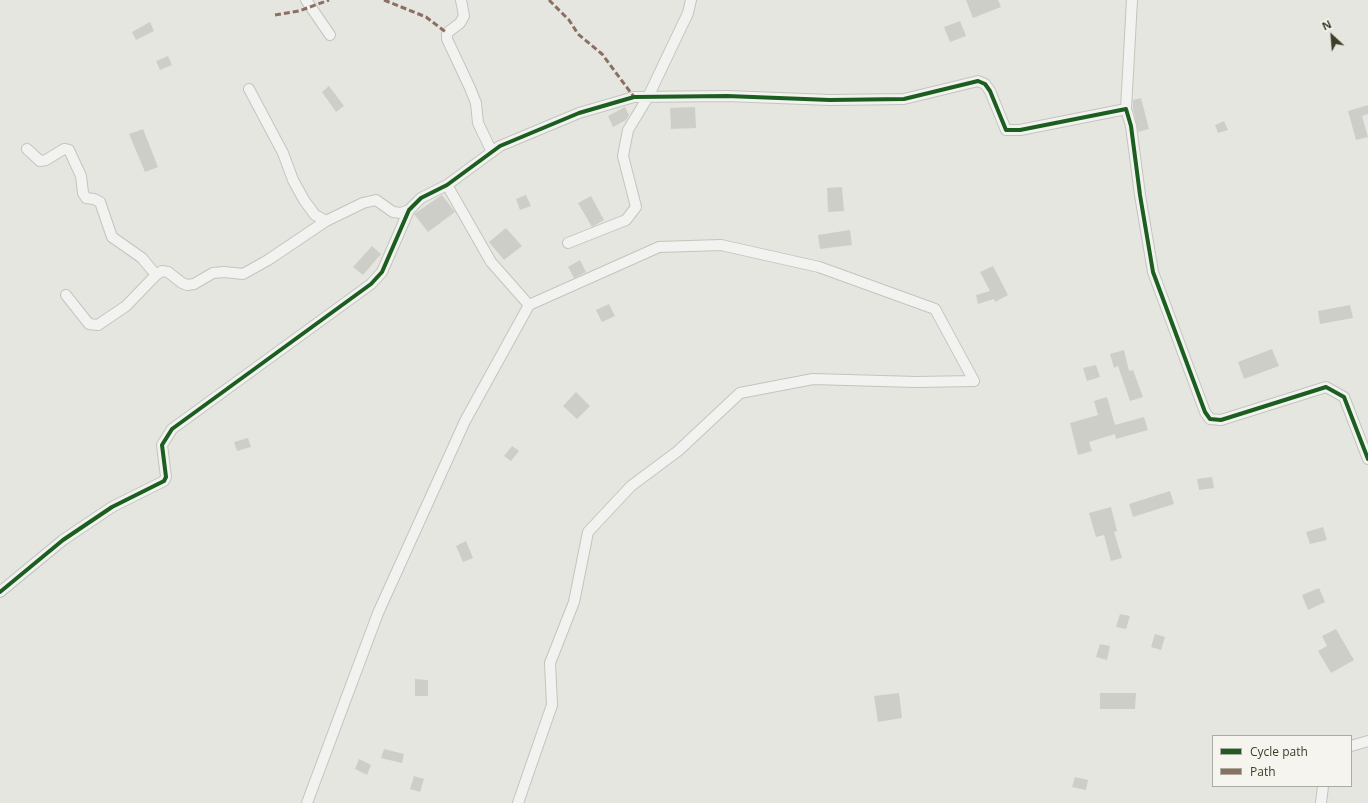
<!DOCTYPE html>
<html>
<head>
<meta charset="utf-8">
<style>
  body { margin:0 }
  #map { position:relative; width:1368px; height:803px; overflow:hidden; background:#e6e6e1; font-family:"Open Sans",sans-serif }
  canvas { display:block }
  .legend { position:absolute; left:1212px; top:735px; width:140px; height:52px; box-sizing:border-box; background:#f5f4ee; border:1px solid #acab9f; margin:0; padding:5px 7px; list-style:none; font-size:12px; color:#3e3d28 }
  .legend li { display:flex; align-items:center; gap:8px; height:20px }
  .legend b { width:20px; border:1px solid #acab9f }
  .north { position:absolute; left:1312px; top:16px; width:40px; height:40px; -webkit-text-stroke:3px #f5f4ee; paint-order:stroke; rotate:334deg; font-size:11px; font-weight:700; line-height:16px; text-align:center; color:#3e3d28 }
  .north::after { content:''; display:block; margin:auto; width:14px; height:18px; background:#3e3d28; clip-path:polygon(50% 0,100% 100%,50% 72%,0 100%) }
</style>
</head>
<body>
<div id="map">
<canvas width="1368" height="803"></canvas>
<ul class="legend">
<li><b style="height:5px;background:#1b5e20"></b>Cycle path</li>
<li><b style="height:5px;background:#8d6e63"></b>Path</li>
</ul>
<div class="north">N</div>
</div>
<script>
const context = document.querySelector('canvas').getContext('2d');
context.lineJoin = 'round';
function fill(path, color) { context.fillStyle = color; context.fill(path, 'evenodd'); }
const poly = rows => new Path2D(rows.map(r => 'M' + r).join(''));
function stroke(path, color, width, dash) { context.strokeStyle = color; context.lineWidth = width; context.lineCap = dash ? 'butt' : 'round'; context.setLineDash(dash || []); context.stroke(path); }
const building = poly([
  [966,0,998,0,1001,7,973,18],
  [960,21,966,36,950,42,944,27],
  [150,22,154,31,136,40,132,32],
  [168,56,172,65,160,70,156,61],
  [329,86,344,106,336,112,322,92],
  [1141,98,1149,129,1138,132,1133,108,1133,100],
  [1368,105,1368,114,1362,116,1368,137,1356,140,1348,111],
  [625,107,629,115,626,120,613,127,608,116],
  [695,107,696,128,671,129,670,108],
  [1224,121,1228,130,1218,133,1215,125],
  [143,129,158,167,145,172,129,134],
  [842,187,844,211,828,212,827,188],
  [442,195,455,212,428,232,414,214],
  [526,195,531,206,520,210,516,199],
  [591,196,604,220,592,227,578,203],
  [506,228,522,246,504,260,489,242],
  [850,230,852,245,820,249,818,235],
  [372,246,381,254,363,275,353,267],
  [580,260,586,272,574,278,568,267],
  [993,266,1008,295,995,302,994,299,978,304,976,295,990,291,980,272],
  [609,304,615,316,602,322,596,310],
  [1350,305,1353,318,1320,324,1318,311],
  [1272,349,1279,366,1244,379,1238,362],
  [1124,350,1129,371,1133,370,1143,397,1130,401,1118,366,1114,368,1110,354],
  [1096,365,1100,377,1087,381,1083,368],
  [576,392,590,406,577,419,563,406],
  [1107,397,1115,425,1144,417,1148,430,1116,439,1115,434,1089,442,1092,451,1078,455,1070,423,1098,415,1094,401],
  [248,438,251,447,237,451,234,442],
  [512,446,519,451,511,461,504,456],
  [1212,477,1214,488,1199,490,1197,479],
  [1170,491,1174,504,1133,517,1129,504],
  [1111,507,1117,531,1114,532,1122,558,1111,561,1104,535,1096,537,1089,513],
  [1323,527,1327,540,1310,544,1306,532],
  [466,541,473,558,463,562,456,546],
  [1319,588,1325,602,1308,610,1302,595],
  [1120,614,1130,616,1126,629,1116,627],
  [1336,629,1354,660,1331,673,1318,651,1327,646,1322,636],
  [1155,634,1165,637,1161,650,1151,647],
  [1100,644,1110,646,1107,660,1096,657],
  [415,679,428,680,428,696,415,696],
  [899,693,902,718,878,722,874,696],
  [1100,693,1136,693,1135,709,1100,709],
  [384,749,404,754,402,763,381,758],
  [359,759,371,765,367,775,355,769],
  [414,776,424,779,420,792,410,789],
  [1075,777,1088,780,1086,790,1072,787]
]);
const street = poly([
  [306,0,330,35],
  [461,0,464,16,460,23,447,33,447,39,470,88,476,103,478,123,492,152],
  [249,89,283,153,293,180,304,200,315,215,326,221],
  [1126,109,1132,0],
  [27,149,40,161,46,160,64,149,69,150,81,176,83,193,86,198,94,199,100,202,112,237,142,258,156,275],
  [447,185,491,262,529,305],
  [568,243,626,220,636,207,623,156,628,130,648,97,688,13,691,0],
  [66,295,89,324,98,325,126,306,156,275,162,271,168,272,182,283,187,285,194,284,213,273,224,272,243,274,268,260,326,221,363,203,376,200,393,212,401,213,409,210],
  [0,592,63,540,112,507,164,481,166,477,162,445,172,429,371,284,382,272,409,210,421,198,447,185,500,146,579,113,634,97,727,96,830,100,904,99,978,81,985,84,990,91,1006,130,1020,130,1126,109,1131,126,1140,195,1153,272,1205,412,1210,419,1221,420,1326,387,1344,397,1368,459],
  [1351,746,1368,741],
  [307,803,378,613,465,421,529,305,659,247,721,245,819,267,935,309,974,381,916,382,813,379,740,393,678,451,631,486,588,532,574,602,550,663,552,705,518,803],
  [1321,803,1323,786]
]);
const quiet = poly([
  [384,0,426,17,447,33],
  [549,0,569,20,578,34,602,54,634,97],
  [275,15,299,11,329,0]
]);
const cycleway = poly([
  [0,592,63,540,112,507,164,481,166,477,162,445,172,429,371,284,382,272,409,210,421,198,447,185,500,146,579,113,634,97,727,96,830,100,904,99,978,81,985,84,990,91,1006,130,1020,130,1126,109,1131,126,1140,195,1153,272,1205,412,1210,419,1221,420,1326,387,1344,397,1368,459]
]);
fill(building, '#cecec9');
stroke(street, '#c4c4bf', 12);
stroke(street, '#f2f2f0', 10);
stroke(quiet, '#8d6e63', 3, [6, 3]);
stroke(cycleway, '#1b5e20', 4);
</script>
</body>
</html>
